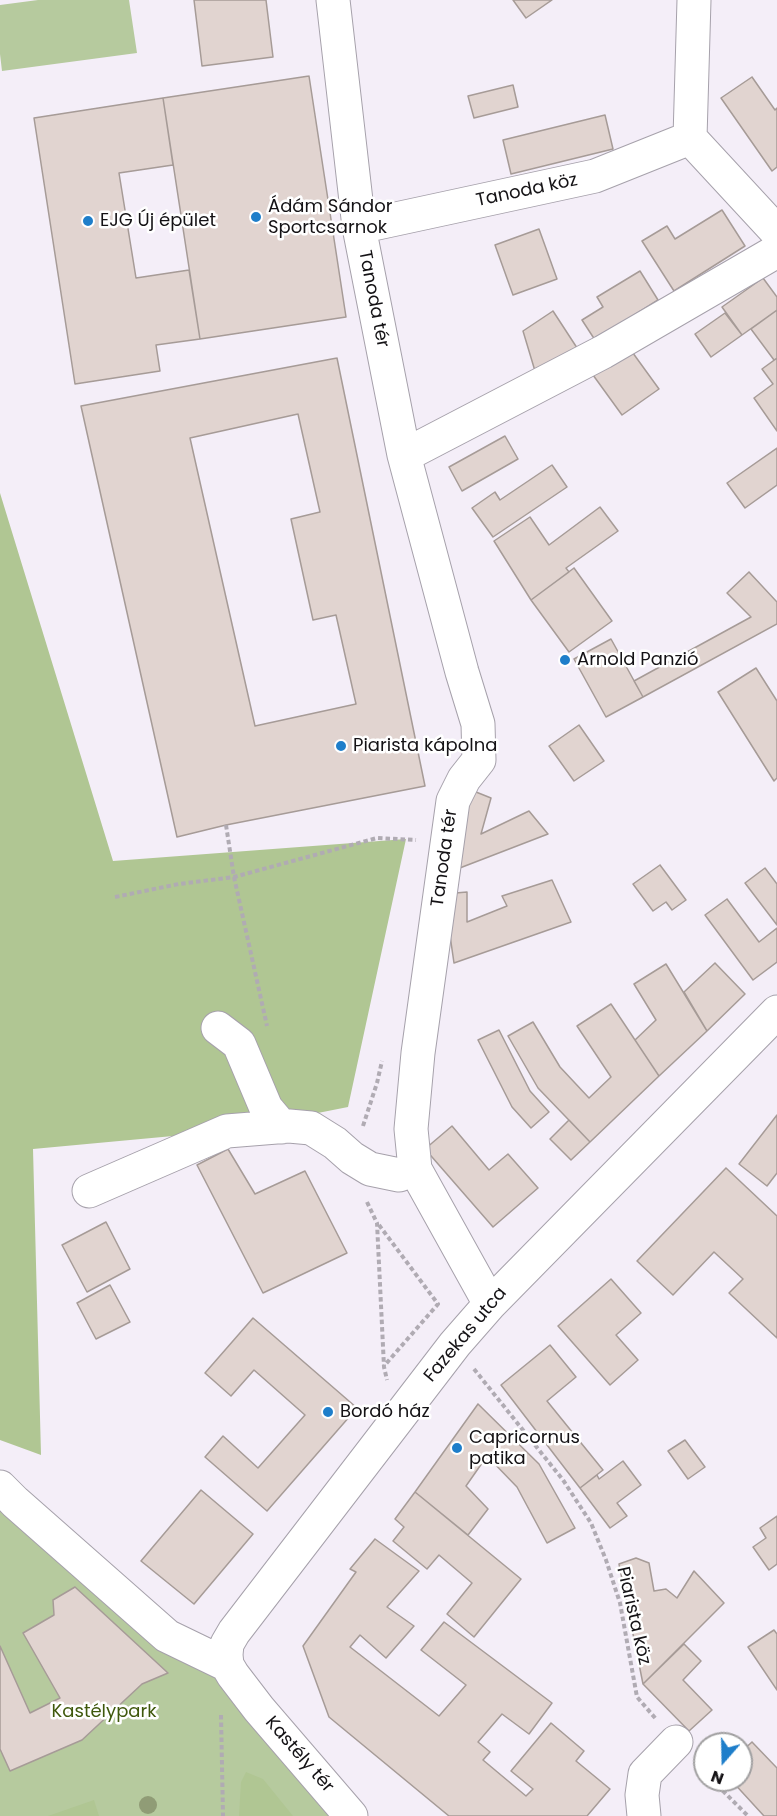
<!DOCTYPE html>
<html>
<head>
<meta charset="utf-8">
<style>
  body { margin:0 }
  #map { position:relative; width:777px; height:1816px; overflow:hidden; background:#f4eef8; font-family:Poppins,sans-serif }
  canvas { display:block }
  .north { position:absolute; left:693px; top:1732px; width:60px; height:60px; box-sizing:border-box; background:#fff; border:2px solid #a1a0a1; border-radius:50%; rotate:200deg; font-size:16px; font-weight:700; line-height:24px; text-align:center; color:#141215 }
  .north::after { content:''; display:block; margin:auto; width:21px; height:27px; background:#1e7eca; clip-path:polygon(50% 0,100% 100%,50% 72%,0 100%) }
</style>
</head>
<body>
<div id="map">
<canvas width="777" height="1816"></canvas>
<div class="north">N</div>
</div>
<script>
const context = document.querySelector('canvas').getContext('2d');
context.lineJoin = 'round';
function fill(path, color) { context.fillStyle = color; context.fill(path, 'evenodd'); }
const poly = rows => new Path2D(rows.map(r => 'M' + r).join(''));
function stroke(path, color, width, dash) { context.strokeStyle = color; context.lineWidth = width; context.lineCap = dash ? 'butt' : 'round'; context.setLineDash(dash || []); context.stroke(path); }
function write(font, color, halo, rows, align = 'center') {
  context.font = font + ' Poppins,sans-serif'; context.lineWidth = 5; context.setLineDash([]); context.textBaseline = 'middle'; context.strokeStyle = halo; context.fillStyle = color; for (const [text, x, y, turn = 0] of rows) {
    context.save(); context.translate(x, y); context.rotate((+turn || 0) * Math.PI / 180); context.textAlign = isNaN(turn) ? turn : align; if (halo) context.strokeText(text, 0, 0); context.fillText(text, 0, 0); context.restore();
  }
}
const green = poly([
  [38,0,129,0,137,53,2,71,0,54,0,5],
  [0,1487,247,1694,351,1816,0,1816]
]);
const forest = poly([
  [0,493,113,861,406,839,348,1107,227,1131,33,1149,41,1455,0,1440],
  [246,1772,263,1779,293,1816,239,1816,241,1782],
  [94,1800,99,1816,48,1816]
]);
const building = poly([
  [194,0,266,0,273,57,202,66,194,0],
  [513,0,552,0,526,18,513,0],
  [309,76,346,317,200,339,163,98,309,76],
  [752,77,775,110,777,108,777,167,772,171,721,98,752,77],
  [513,85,518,107,474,118,468,96,513,85],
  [163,98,173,165,119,173,136,278,189,270,200,339,156,345,160,371,75,384,34,118,163,98],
  [605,115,613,149,511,174,503,140,605,115],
  [722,210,745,246,674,291,642,241,667,226,675,239,722,210],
  [539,229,557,279,513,295,495,245,539,229],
  [640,271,658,300,595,340,582,320,603,307,597,297,640,271],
  [763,278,777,297,777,310,742,335,722,307,763,278],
  [777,310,777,358,774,360,751,329,777,310],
  [553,311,581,354,538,381,523,331,553,311],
  [725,313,742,335,711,357,695,334,725,313],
  [630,349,659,389,622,415,593,375,630,349],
  [337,358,425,786,226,825,177,837,81,406,337,358],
  [298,414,320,512,291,519,313,620,336,615,356,704,255,726,190,438,298,414],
  [777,358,777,431,754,398,773,384,762,369,777,358],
  [505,436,518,459,462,491,449,467,505,436],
  [777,448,777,485,745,508,727,483,777,448],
  [552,465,567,487,493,537,472,508,495,492,500,500,552,465],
  [600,507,618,531,566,568,569,572,531,600,494,541,530,517,549,545,600,507],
  [574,568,612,621,569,652,531,600,574,568],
  [749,572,777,602,777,624,643,697,634,681,751,617,727,593,749,572],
  [611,639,643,697,606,717,574,659,611,639],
  [756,668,777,701,777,778,774,781,718,692,756,668],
  [579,725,604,761,574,781,549,746,579,725],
  [461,786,491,798,481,834,529,811,548,834,452,871,461,786],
  [660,865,686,900,672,910,666,902,653,911,633,884,660,865],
  [765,868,777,884,777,925,745,883,765,868],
  [552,880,571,922,454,963,444,894,467,892,467,922,507,906,502,896,552,880],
  [727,899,759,942,777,928,777,962,753,980,705,915,727,899],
  [715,963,745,994,707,1031,684,992,715,963],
  [666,964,707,1031,659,1076,635,1040,656,1020,634,984,666,964],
  [611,1004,659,1076,590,1142,538,1088,508,1036,533,1022,560,1067,589,1098,611,1077,577,1026,611,1004],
  [499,1030,530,1091,549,1112,531,1128,512,1107,478,1040,499,1030],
  [777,1115,777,1173,767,1186,739,1164,777,1115],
  [569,1120,590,1142,571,1160,550,1139,569,1120],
  [452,1126,489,1170,508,1154,538,1188,493,1227,425,1149,452,1126],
  [228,1149,255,1194,305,1171,347,1253,263,1293,197,1165,228,1149],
  [726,1168,777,1216,777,1338,729,1293,743,1279,714,1252,673,1295,637,1261,726,1168],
  [106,1222,130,1269,87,1292,62,1245,106,1222],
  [611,1279,641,1313,616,1335,638,1360,610,1385,558,1326,611,1279],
  [110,1285,130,1322,96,1339,77,1303,110,1285],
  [253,1318,357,1408,267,1511,205,1457,223,1436,258,1468,305,1415,254,1370,231,1396,205,1373,253,1318],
  [550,1345,576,1377,547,1401,603,1470,580,1488,501,1385,550,1345],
  [478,1404,539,1464,575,1528,547,1543,517,1487,487,1456,466,1486,488,1509,468,1535,415,1492,478,1404],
  [685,1440,705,1467,688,1479,668,1451,685,1440],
  [623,1461,641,1485,617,1503,627,1516,610,1528,580,1488,597,1475,599,1479,623,1461],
  [201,1490,253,1534,194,1604,141,1561,201,1490],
  [415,1492,521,1579,474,1637,447,1614,472,1583,439,1555,427,1569,393,1541,404,1527,395,1519,415,1492],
  [777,1516,777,1564,769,1570,753,1547,766,1538,760,1528,777,1516],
  [375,1539,419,1571,387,1607,414,1626,386,1658,360,1635,350,1647,439,1716,466,1685,421,1650,444,1622,552,1703,529,1734,502,1714,478,1742,490,1752,483,1760,526,1796,533,1789,511,1771,551,1723,584,1751,576,1761,610,1789,587,1816,449,1816,329,1717,303,1646,356,1572,350,1569,375,1539],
  [636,1558,649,1563,654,1591,666,1589,677,1598,694,1571,724,1603,643,1684,619,1564,636,1558],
  [75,1587,168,1673,142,1684,82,1740,10,1771,0,1749,0,1646,30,1713,60,1698,23,1633,54,1615,53,1600,75,1587],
  [774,1630,777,1634,777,1690,748,1647,774,1630],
  [684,1644,701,1661,683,1680,712,1710,689,1731,643,1684,684,1644],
  [752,1742,777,1768,777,1816,764,1816,731,1780,741,1780,741,1752,752,1742]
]);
const path = poly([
  [226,825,234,877,267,1026],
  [115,897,179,884,234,877,377,838,416,840],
  [363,1126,377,1083,382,1061],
  [367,1202,377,1223,384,1367,387,1380],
  [379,1225,438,1304,384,1366],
  [474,1369,563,1480,591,1523,606,1560,620,1603,637,1697,656,1719],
  [221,1715,223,1816],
  [697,1765,705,1773],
  [712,1780,748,1816]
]);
const street = poly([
  [333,0,359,227,404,455,462,672,478,724,479,760,464,779,453,801,418,1053,411,1129,415,1169,490,1304],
  [694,0,690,138,777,232],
  [359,227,595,176,690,138],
  [404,455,413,451,603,352,777,251],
  [218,1028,239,1044,266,1108,282,1127],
  [89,1191,227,1131,289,1126,311,1128,335,1143,352,1158,370,1169,399,1175,415,1169],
  [0,1487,15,1502,167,1636,227,1665],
  [351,1816,259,1709,233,1675,227,1665,226,1655,227,1644,234,1632,455,1344,490,1304,777,1012],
  [644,1816,642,1795,645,1774,676,1742]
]);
const trees = [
  [148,1805]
];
const markers = [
  [256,217,6,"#1e7eca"],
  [88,221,6,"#1e7eca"],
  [565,660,6,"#1e7eca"],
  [341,746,6,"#1e7eca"],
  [328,1412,6,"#1e7eca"],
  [457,1448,6,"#1e7eca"]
];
const streetNames = [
  ["Tanoda köz",527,191,-12],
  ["Tanoda tér",373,299,79],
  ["Tanoda tér",445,858,-82],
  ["Fazekas utca",466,1335,-50],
  ["Piarista köz",633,1616,77],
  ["Kastély tér",299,1755,49]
];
const poiNames = [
  ["Ádám Sándor",268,207],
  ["Sportcsarnok",268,228],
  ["EJG Új épület",100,221],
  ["Arnold Panzió",577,660],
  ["Piarista kápolna",353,746],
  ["Bordó ház",340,1412],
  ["Capricornus",469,1438],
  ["patika",469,1459]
];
const parkNames = [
  ["Kastélypark",104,1712]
];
fill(green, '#b6ca9e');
fill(forest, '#b0c693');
fill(building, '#e1d4d0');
stroke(building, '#a69b97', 1.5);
stroke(street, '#a6a1ab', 35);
stroke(path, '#b0abb3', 4, [4.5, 3]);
stroke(street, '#fff', 33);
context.fillStyle = '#909c76';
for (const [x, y] of trees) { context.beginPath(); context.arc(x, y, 9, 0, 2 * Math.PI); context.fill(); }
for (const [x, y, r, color] of markers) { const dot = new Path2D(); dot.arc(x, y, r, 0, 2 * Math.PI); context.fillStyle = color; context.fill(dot); stroke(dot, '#fff', 2); }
write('18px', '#141215', '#fff', streetNames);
write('18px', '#141215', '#fff', poiNames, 'left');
write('18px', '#3f580c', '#fff', parkNames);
</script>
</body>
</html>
